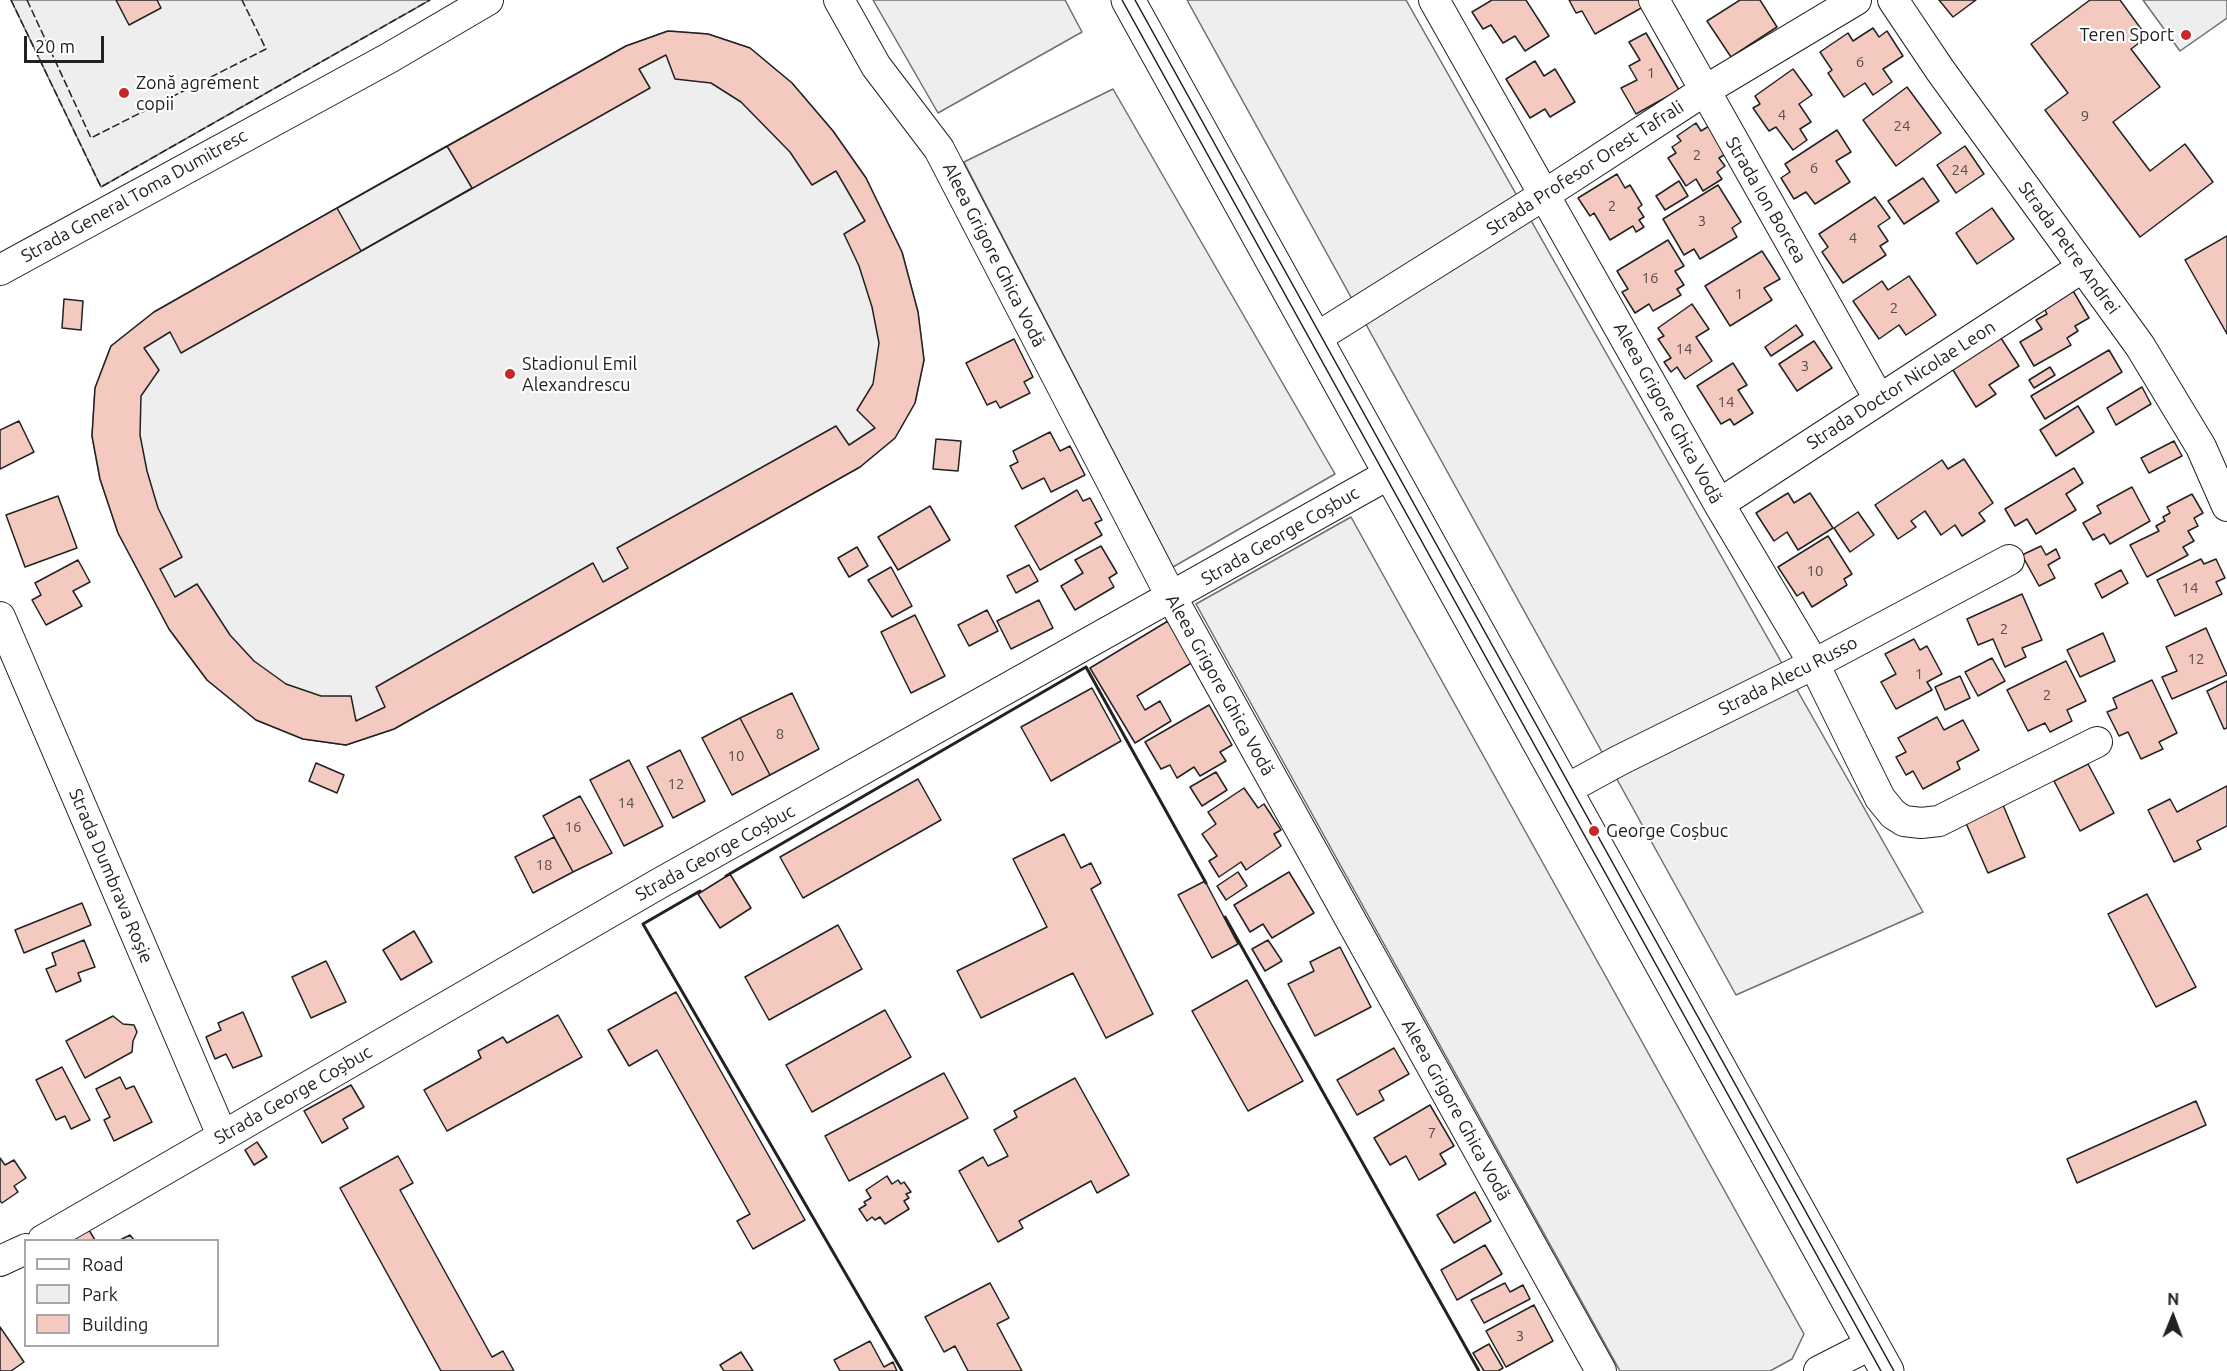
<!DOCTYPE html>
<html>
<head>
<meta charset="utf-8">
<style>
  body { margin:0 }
  #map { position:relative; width:2227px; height:1371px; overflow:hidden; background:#fff; font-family:Ubuntu,sans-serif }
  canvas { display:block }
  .legend { position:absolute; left:24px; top:1239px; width:195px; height:108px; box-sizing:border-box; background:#fff; border:2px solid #a7a7a7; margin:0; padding:8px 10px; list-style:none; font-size:18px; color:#222 }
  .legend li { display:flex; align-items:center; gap:12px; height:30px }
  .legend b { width:30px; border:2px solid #a7a7a7 }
  .north { position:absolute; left:2143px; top:1287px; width:60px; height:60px; -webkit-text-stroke:4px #fff; paint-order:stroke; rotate:1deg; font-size:16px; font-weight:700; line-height:24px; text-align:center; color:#222 }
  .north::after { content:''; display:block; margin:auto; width:21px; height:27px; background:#222; clip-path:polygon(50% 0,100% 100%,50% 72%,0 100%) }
  .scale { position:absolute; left:24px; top:36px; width:80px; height:27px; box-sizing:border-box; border:3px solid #222; border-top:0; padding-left:8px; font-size:18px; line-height:21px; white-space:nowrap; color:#222; -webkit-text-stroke:4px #fff; paint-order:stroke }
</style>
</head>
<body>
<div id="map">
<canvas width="2227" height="1371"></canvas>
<ul class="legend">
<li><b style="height:8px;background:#fff"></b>Road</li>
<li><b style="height:16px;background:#eee"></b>Park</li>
<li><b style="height:16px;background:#f3c9c0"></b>Building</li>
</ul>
<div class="north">N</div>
<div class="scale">20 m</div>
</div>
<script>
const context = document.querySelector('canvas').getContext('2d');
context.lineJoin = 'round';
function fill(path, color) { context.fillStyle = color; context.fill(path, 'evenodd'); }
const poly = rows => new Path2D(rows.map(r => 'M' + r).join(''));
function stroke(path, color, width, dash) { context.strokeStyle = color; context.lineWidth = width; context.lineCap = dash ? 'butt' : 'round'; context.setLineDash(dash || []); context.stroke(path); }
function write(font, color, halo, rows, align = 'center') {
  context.font = font + ' Ubuntu,sans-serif'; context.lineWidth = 4.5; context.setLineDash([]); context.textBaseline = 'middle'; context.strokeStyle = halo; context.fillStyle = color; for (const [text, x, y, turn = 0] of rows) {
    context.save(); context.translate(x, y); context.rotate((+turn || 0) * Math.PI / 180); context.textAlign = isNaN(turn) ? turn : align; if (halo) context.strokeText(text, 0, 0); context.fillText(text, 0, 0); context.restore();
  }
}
const green = poly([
  [11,0,430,0,101,187,11,0],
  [873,0,1065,0,1082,32,938,113,873,0],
  [1187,0,1406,0,1923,912,1736,995,1187,0],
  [2143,0,2227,0,2227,18,2180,51,2143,0],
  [668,31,708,34,750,48,792,83,833,131,866,178,902,252,918,312,924,360,915,403,895,438,860,467,394,729,346,745,303,739,256,720,207,680,169,629,118,533,100,479,92,436,95,388,111,346,154,312,447,146,626,46,668,31],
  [1113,89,1335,474,1173,567,964,162,1113,89],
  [1351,517,1804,1334,1792,1359,1770,1371,1620,1371,1196,604,1351,517]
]);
const building = poly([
  [116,0,157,0,161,8,129,25,116,0],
  [1492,0,1526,0,1549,36,1525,51,1515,36,1503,43,1491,25,1483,29,1472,12,1492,0],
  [1569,0,1639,0,1643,7,1595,34,1582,11,1576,13,1569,0],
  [1740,0,1760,0,1777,27,1731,57,1707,21,1740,0],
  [1939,0,1976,0,1953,17,1939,0],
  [2090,0,2120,0,2147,37,2131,49,2160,87,2113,122,2150,171,2185,144,2213,182,2140,237,2045,110,2068,93,2031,44,2090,0],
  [1873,28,1879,37,1887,31,1903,56,1883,69,1892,82,1873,95,1865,83,1844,97,1828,73,1832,70,1820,52,1848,33,1853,41,1873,28],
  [668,31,708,34,750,48,792,83,833,131,866,178,902,252,918,312,924,360,915,403,895,438,860,467,394,729,346,745,303,739,256,720,207,680,169,629,118,533,100,479,92,436,95,388,111,346,154,312,337,208,626,46,668,31],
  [666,55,675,79,711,83,741,102,790,152,812,185,836,171,865,221,844,234,859,266,872,307,879,343,873,384,857,410,875,428,849,445,836,426,617,548,628,568,603,582,593,563,376,687,385,707,356,721,351,696,321,696,286,684,254,661,230,635,197,584,175,597,160,569,182,557,158,508,147,471,140,435,141,396,159,370,144,348,170,332,181,353,650,88,639,69,666,55],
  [1646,33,1679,90,1636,114,1621,88,1637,80,1629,66,1640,60,1629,42,1646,33],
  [1535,61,1544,76,1555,69,1575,102,1550,117,1545,109,1530,118,1506,79,1535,61],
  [1793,69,1812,95,1799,104,1811,122,1800,129,1807,140,1793,150,1776,127,1769,131,1753,108,1760,104,1755,96,1793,69],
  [1907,87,1941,133,1896,166,1863,120,1907,87],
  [1696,123,1701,131,1709,126,1727,153,1719,158,1725,166,1717,172,1722,179,1703,191,1696,179,1686,186,1668,158,1676,153,1672,147,1681,141,1677,136,1696,123],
  [1837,130,1851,152,1836,161,1850,182,1815,204,1806,192,1794,199,1781,178,1790,172,1785,164,1837,130],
  [447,146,472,188,361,251,337,208,447,146],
  [1965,146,1984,174,1956,193,1937,165,1965,146],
  [1617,174,1625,188,1630,185,1642,205,1638,208,1644,217,1639,220,1644,227,1636,232,1633,226,1610,240,1594,213,1590,216,1578,198,1617,174],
  [1923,178,1939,201,1904,224,1888,201,1923,178],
  [1679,181,1688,196,1665,210,1656,196,1679,181],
  [1718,185,1741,222,1732,228,1737,237,1700,259,1694,249,1684,255,1663,219,1718,185],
  [1875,197,1890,218,1878,226,1888,241,1880,246,1886,255,1843,283,1822,252,1828,247,1819,234,1875,197],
  [1992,208,2014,239,1977,264,1956,233,1992,208],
  [2227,236,2227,334,2185,260,2227,236],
  [1668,240,1684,266,1675,271,1684,285,1677,289,1681,295,1653,311,1649,304,1635,313,1622,292,1628,289,1617,271,1668,240],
  [1762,251,1780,279,1764,288,1772,300,1730,326,1705,286,1762,251],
  [1909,276,1936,315,1906,335,1899,325,1879,339,1853,301,1882,281,1888,290,1909,276],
  [2072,289,2089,318,2075,326,2078,331,2067,338,2071,345,2034,366,2020,342,2042,329,2036,320,2047,314,2043,306,2072,289],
  [64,299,83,301,81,330,62,328,64,299],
  [1692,304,1709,329,1696,337,1712,361,1685,379,1677,367,1671,372,1664,362,1671,358,1658,339,1664,336,1658,328,1692,304],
  [1796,325,1803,335,1771,356,1765,347,1796,325],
  [1997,332,2019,366,1989,385,1996,394,1976,407,1948,362,1997,332],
  [1014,339,1033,377,1024,382,1030,393,1000,408,996,401,987,405,966,363,1014,339],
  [1814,341,1832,368,1797,391,1779,364,1814,341],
  [2109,350,2122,372,2045,419,2031,396,2109,350],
  [1733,363,1747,385,1738,390,1753,413,1734,425,1730,419,1721,424,1697,386,1733,363],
  [2050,367,2055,375,2034,388,2029,380,2050,367],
  [2142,387,2151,404,2116,425,2107,408,2142,387],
  [2078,406,2094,432,2056,456,2040,430,2078,406],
  [19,421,34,452,0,469,0,430,19,421],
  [1050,432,1060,451,1070,446,1085,475,1051,492,1044,478,1022,489,1010,466,1018,462,1013,451,1050,432],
  [936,439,961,441,958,471,933,469,936,439],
  [2174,441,2182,456,2149,473,2141,458,2174,441],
  [1964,459,1993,503,1979,513,1985,521,1962,536,1955,525,1941,535,1925,511,1911,521,1916,527,1898,539,1875,505,1942,460,1948,469,1964,459],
  [2074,468,2083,483,2066,494,2076,510,2036,534,2027,519,2015,526,2005,509,2074,468],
  [2132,487,2150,521,2110,544,2104,534,2093,540,2083,523,2101,513,2097,506,2132,487],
  [1077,490,1083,501,1090,498,1102,520,1095,523,1102,535,1040,570,1015,526,1077,490],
  [1788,493,1794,503,1810,493,1833,528,1798,550,1787,532,1774,541,1756,513,1788,493],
  [2192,494,2203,513,2194,518,2198,526,2188,531,2194,541,2183,547,2188,555,2147,577,2130,545,2159,531,2156,526,2165,521,2163,517,2170,513,2167,507,2192,494],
  [58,496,77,548,25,567,6,515,58,496],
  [930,506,950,540,898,570,878,537,930,506],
  [1858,512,1874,535,1850,552,1834,528,1858,512],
  [1828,536,1852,574,1844,579,1847,585,1812,607,1803,592,1797,596,1778,567,1828,536],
  [1101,546,1117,573,1109,578,1114,587,1075,610,1061,586,1083,573,1075,560,1101,546],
  [2041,546,2046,555,2056,549,2060,558,2048,565,2055,578,2039,586,2022,555,2041,546],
  [857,547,868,566,849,577,838,558,857,547],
  [2201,559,2204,564,2216,559,2225,578,2216,582,2222,594,2175,616,2157,580,2201,559],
  [78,560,90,582,73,591,82,606,46,625,32,600,41,595,35,583,78,560],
  [1029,565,1038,581,1016,593,1007,576,1029,565],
  [891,567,912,606,892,617,868,580,891,567],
  [2121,570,2128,583,2102,598,2095,584,2121,570],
  [2022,594,2042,640,2022,648,2026,657,2005,667,1993,639,1978,645,1967,619,2022,594],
  [1039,600,1053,628,1011,649,997,621,1039,600],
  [987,610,998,631,969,646,958,625,987,610],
  [915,615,945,676,911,693,881,632,915,615],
  [1168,621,1193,662,1137,696,1145,710,1160,701,1171,721,1135,743,1090,668,1168,621],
  [2206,628,2227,675,2172,699,2162,677,2177,671,2166,647,2206,628],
  [2103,633,2115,661,2080,677,2067,650,2103,633],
  [1914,639,1920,650,1927,646,1942,674,1927,682,1932,690,1896,709,1881,682,1896,674,1885,654,1914,639],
  [1992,658,2005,681,1978,696,1965,672,1992,658],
  [2066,661,2086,701,2067,710,2072,721,2050,732,2045,723,2028,731,2007,690,2066,661],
  [1960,676,1970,698,1945,710,1935,687,1960,676],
  [2152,680,2177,733,2159,742,2163,749,2141,759,2128,732,2119,736,2107,712,2117,708,2113,698,2152,680],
  [2227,681,2227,728,2224,729,2207,691,2227,681],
  [1092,688,1121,741,1051,781,1021,727,1092,688],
  [792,693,819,749,770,775,740,718,792,693],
  [1209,705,1232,745,1220,752,1226,761,1200,776,1194,767,1177,778,1170,765,1161,769,1145,742,1209,705],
  [1937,717,1944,730,1963,720,1979,750,1957,762,1960,769,1923,789,1913,771,1906,775,1896,757,1906,752,1898,738,1937,717],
  [740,718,770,775,732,795,702,738,740,718],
  [680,750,705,801,673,818,647,767,680,750],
  [629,760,663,826,624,846,590,780,629,760],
  [316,763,344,775,337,793,309,781,316,763],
  [2088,764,2114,813,2080,831,2054,781,2088,764],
  [1216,772,1227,790,1202,806,1190,787,1216,772],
  [918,779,941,820,803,898,780,857,918,779],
  [2227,786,2227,826,2197,841,2201,849,2174,862,2148,810,2170,799,2177,812,2227,786],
  [1244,788,1258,808,1264,804,1281,830,1274,834,1281,846,1246,870,1241,862,1219,877,1209,861,1217,856,1202,834,1216,824,1208,812,1244,788],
  [580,796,612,853,573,872,543,816,580,796],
  [2003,805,2025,857,1988,873,1965,821,2003,805],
  [1064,834,1081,868,1091,863,1101,883,1091,889,1153,1014,1106,1038,1073,973,981,1018,957,971,1047,927,1013,859,1064,834],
  [554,837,573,872,533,893,515,857,554,837],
  [1238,872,1247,886,1226,900,1217,886,1238,872],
  [1289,872,1314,913,1272,938,1263,924,1250,932,1234,905,1289,872],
  [730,874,751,908,720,928,698,894,730,874],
  [1205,881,1238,944,1212,958,1178,895,1205,881],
  [2147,894,2196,987,2156,1007,2108,914,2147,894],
  [82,903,91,925,24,953,15,930,82,903],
  [838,925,862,969,769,1020,745,977,838,925],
  [414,931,432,962,401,980,383,950,414,931],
  [84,940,95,967,78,973,81,981,56,992,46,969,56,965,52,953,84,940],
  [1268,940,1282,961,1265,971,1252,949,1268,940],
  [1340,947,1371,1007,1315,1036,1288,984,1314,971,1310,962,1340,947],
  [326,961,346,1002,311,1018,292,977,326,961],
  [1247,980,1303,1081,1248,1111,1192,1011,1247,980],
  [676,992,805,1220,753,1249,737,1221,750,1214,657,1050,629,1066,608,1030,676,992],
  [885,1010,911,1057,812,1112,786,1065,885,1010],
  [243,1012,262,1056,233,1068,226,1054,215,1059,206,1037,221,1030,218,1023,243,1012],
  [558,1015,582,1057,447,1131,424,1090,481,1058,478,1051,503,1037,507,1043,558,1015],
  [113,1016,123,1024,134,1025,137,1032,133,1041,132,1052,85,1078,66,1041,113,1016],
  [1394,1048,1409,1074,1379,1091,1384,1100,1357,1115,1337,1080,1394,1048],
  [62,1067,90,1120,71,1129,65,1116,56,1120,36,1080,62,1067],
  [944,1073,968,1118,849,1181,825,1136,944,1073],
  [120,1077,126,1089,134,1086,152,1122,114,1141,104,1120,110,1117,96,1089,120,1077],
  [1075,1078,1129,1175,1097,1193,1091,1181,1019,1221,1023,1228,998,1242,959,1171,983,1157,988,1166,1008,1156,994,1130,1017,1117,1014,1111,1075,1078],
  [351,1085,364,1107,343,1119,348,1128,322,1143,304,1111,351,1085],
  [2196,1101,2206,1125,2077,1183,2067,1159,2196,1101],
  [1430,1105,1454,1146,1440,1154,1446,1164,1419,1180,1406,1156,1390,1165,1374,1138,1430,1105],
  [257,1142,267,1157,254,1165,245,1150,257,1142],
  [398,1156,413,1183,400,1190,492,1357,503,1351,514,1371,441,1371,340,1188,398,1156],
  [0,1158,5,1165,14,1160,26,1178,14,1186,18,1192,2,1203,0,1201,0,1158],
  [887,1176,892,1184,898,1180,901,1184,904,1182,911,1192,906,1194,909,1198,904,1201,909,1209,885,1224,880,1217,875,1220,872,1217,867,1221,859,1209,866,1205,864,1202,871,1198,866,1190,887,1176],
  [1475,1192,1491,1221,1454,1243,1437,1215,1475,1192],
  [89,1230,95,1240,72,1240,89,1230],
  [130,1235,134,1240,120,1240,130,1235],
  [1485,1245,1502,1274,1457,1300,1441,1270,1485,1245],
  [990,1283,1009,1318,997,1324,1022,1371,968,1371,955,1346,944,1352,925,1317,990,1283],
  [1505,1283,1510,1292,1523,1285,1530,1299,1484,1323,1471,1300,1505,1283],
  [1534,1305,1553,1341,1506,1367,1486,1331,1534,1305],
  [0,1327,24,1362,11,1371,0,1371,0,1327],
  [870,1341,884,1367,893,1362,897,1371,840,1371,834,1360,870,1341],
  [1489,1344,1503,1368,1498,1371,1484,1371,1473,1353,1489,1344],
  [741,1352,753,1371,724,1371,720,1365,741,1352]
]);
const minor = poly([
  [839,0,876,66,939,149,1172,598,1601,1371],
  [1434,0,1719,504,1814,664,1880,798,1893,814,1904,821,1921,823,1939,821,2097,742],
  [1654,0,1879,399],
  [1893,0,1940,70,2140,346,2201,447,2227,506],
  [0,270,389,58,488,0],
  [1316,338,1544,195,1704,91,1856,0],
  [1719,504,2083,267],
  [0,617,222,1135],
  [1565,790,1620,760,1814,664,2009,560],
  [43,1240,660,883,1391,473],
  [0,1261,26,1249],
  [1819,1371,1872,1344]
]);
const major = poly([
  [1128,0,1887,1371]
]);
const tram = poly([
  [1122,0,1881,1371],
  [1135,0,1894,1371]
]);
const fence = poly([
  [11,0,101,187,430,0],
  [27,0,91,138,266,49,242,0]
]);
const wall = poly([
  [726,876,1086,667,1206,883],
  [700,891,643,924,902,1371],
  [1225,917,1479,1371]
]);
const markers = [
  [2186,35,6,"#c62828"],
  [124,93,6,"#c62828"],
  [510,374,6,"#c62828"],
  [1594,831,6,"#c62828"]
];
const numberNames = [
  ["6",1860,62],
  ["1",1651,73],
  ["4",1782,115],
  ["9",2085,116],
  ["24",1902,126],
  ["2",1697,155],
  ["6",1814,168],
  ["24",1960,170],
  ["2",1612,206],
  ["3",1702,221],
  ["4",1853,238],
  ["16",1650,278],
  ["1",1739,294],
  ["2",1894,308],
  ["14",1684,349],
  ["3",1805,366],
  ["14",1726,402],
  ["10",1815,571],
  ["14",2190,588],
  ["2",2004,629],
  ["12",2196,659],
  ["1",1919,674],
  ["2",2047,695],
  ["8",780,734],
  ["10",736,756],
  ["12",676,784],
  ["14",626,803],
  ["16",573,827],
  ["18",544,865],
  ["7",1432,1133],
  ["3",1520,1336]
];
const poiNames = [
  ["Teren Sport",2174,35,"right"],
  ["Zonă agrement",136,83],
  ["copii",136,104],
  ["Stadionul Emil",522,364],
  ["Alexandrescu",522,385],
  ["George Coșbuc",1606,831]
];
const streetNames = [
  ["Strada Profesor Orest Tafrali",1585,168,-33],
  ["Strada General Toma Dumitresc",134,196,-29],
  ["Strada Ion Borcea",1766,200,60],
  ["Strada Petre Andrei",2069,248,54],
  ["Aleea Grigore Ghica Vodă",994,255,63],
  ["Strada Doctor Nicolae Leon",1901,385,-33],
  ["Aleea Grigore Ghica Vodă",1668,413,61],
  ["Strada George Coșbuc",1280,536,-30],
  ["Strada Alecu Russo",1788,676,-27],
  ["Aleea Grigore Ghica Vodă",1220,685,61],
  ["Strada George Coșbuc",715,853,-29],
  ["Strada Dumbrava Roșie",111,876,67],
  ["Strada George Coșbuc",293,1095,-30],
  ["Aleea Grigore Ghica Vodă",1456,1110,61]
];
fill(green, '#eee');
stroke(green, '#6f6f6f', 1.5);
fill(building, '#f3c9c0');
stroke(building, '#222', 1.5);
stroke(minor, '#222', 32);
stroke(major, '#222', 35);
stroke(minor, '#fff', 30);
stroke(major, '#fff', 33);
stroke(tram, '#222', 1.5);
stroke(fence, '#222', 1.5, [8, 3]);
stroke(wall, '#222', 3);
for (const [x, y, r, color] of markers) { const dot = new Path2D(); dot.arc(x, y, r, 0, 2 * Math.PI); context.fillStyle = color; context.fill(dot); stroke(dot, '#fff', 2); }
write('15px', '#564c4a', null, numberNames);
write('18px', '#222', '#fff', poiNames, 'left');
write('18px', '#222', '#fff', streetNames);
</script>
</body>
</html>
